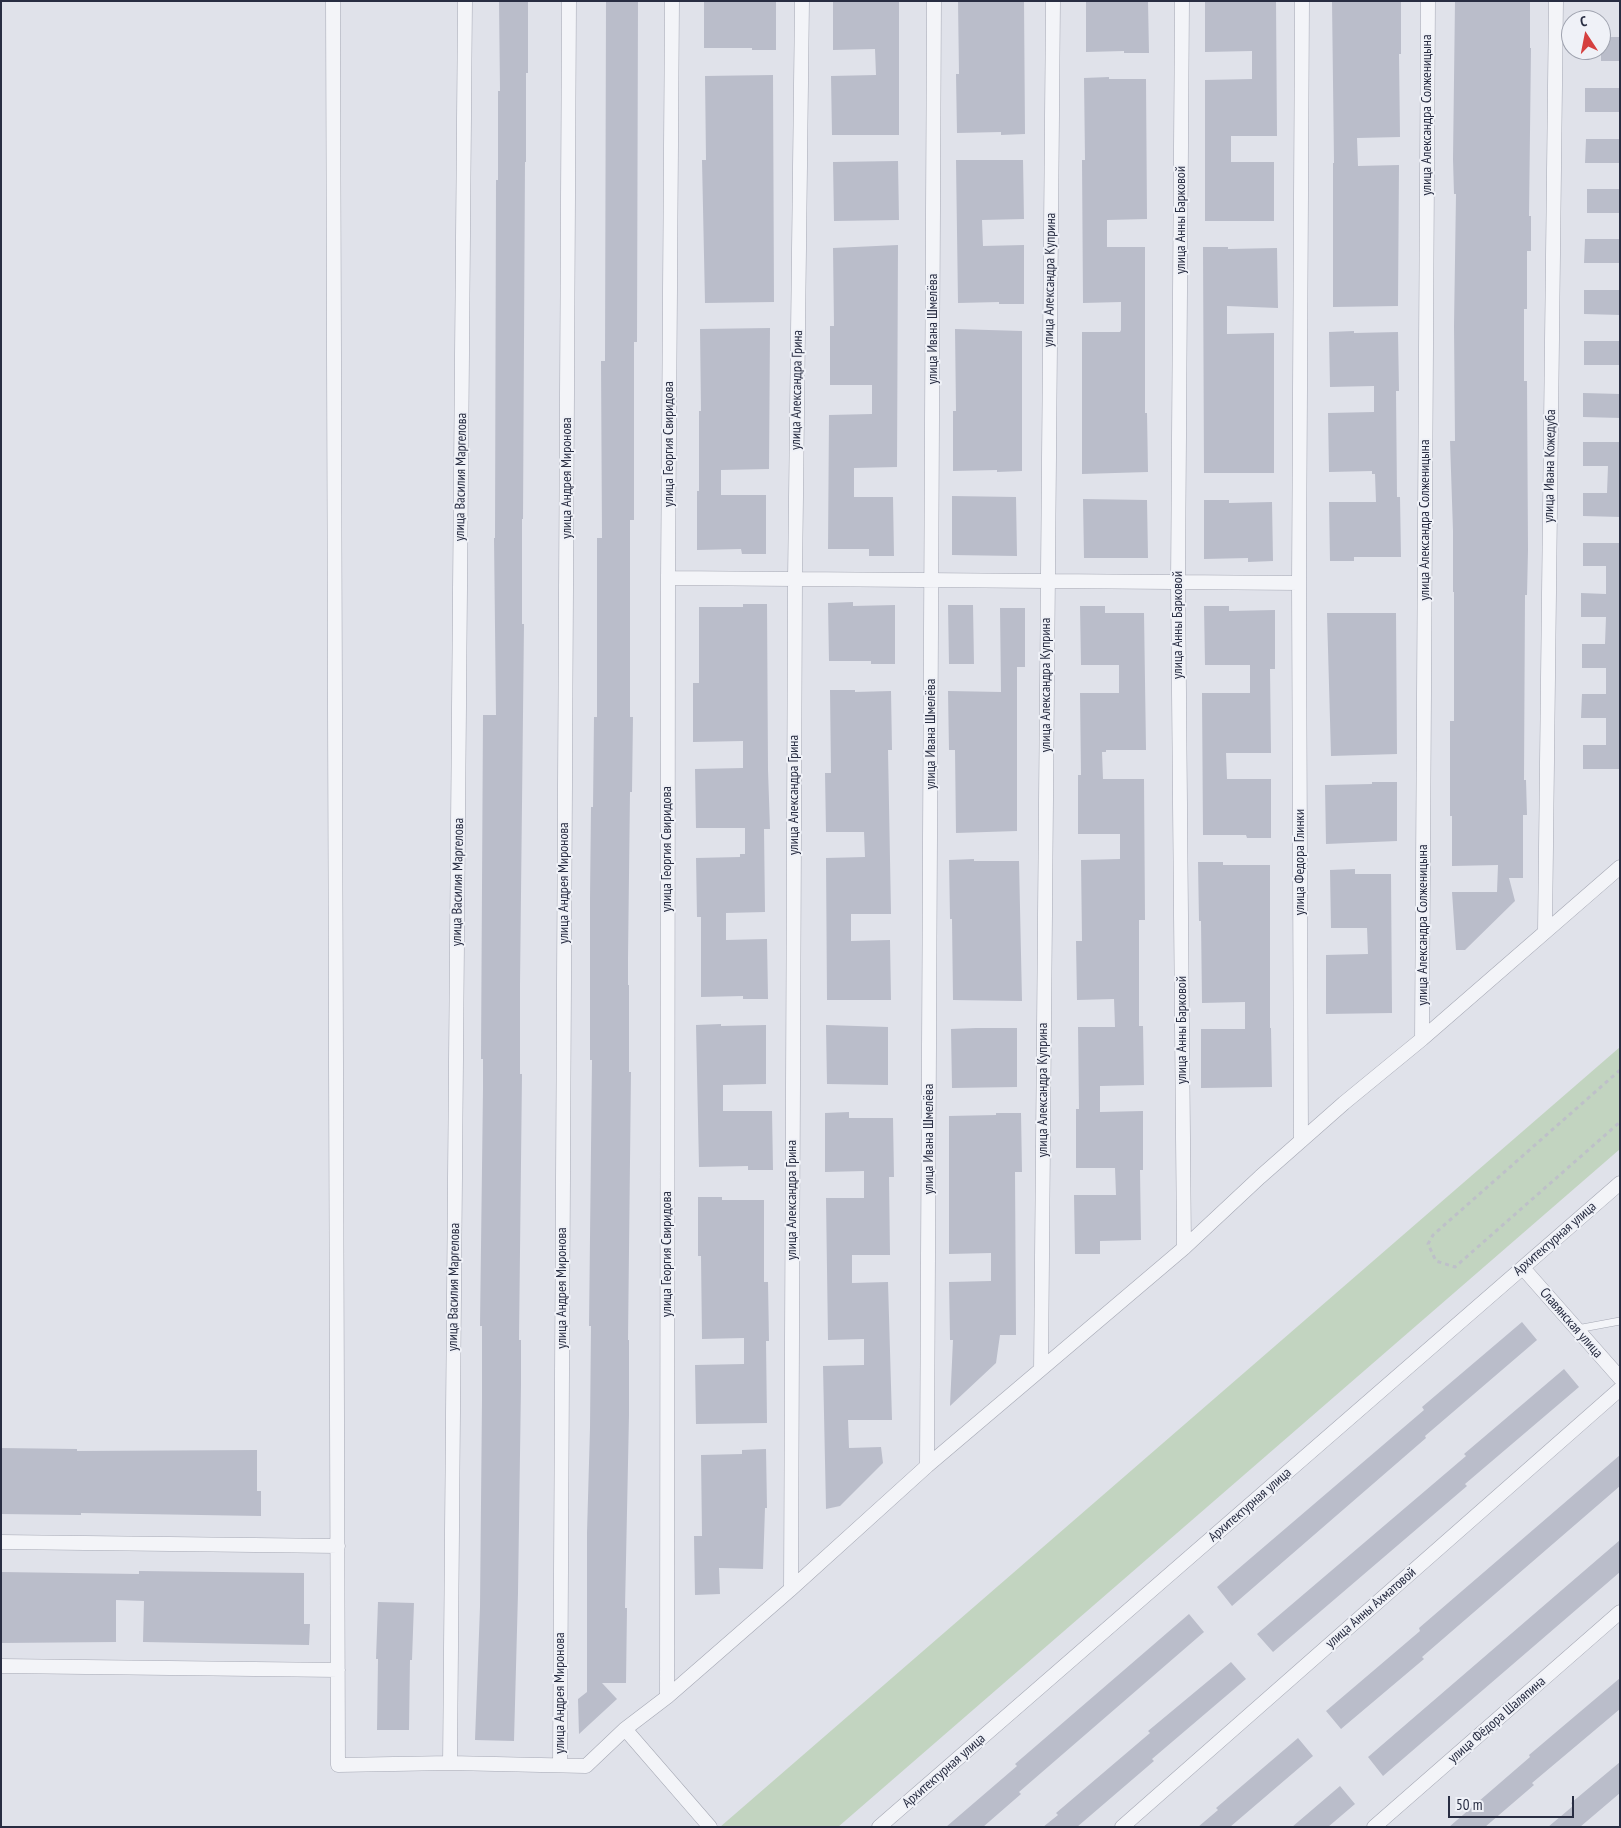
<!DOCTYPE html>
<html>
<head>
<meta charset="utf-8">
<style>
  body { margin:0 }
  #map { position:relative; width:1621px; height:1828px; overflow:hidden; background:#e0e2ea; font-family:"PT Sans Narrow",sans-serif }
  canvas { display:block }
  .frame { position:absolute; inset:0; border:2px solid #282d42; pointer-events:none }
  .north { position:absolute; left:1561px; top:10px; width:50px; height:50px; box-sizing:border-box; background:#eff1f7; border:1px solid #9fa3af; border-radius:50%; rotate:349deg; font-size:14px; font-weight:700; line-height:20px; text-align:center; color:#282d42 }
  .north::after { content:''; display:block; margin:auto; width:18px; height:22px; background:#d5403f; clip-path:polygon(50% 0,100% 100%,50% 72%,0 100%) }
  .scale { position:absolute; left:1448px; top:1796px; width:126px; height:22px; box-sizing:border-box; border:2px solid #282d42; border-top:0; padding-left:6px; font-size:15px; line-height:18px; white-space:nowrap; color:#282d42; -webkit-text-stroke:4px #eff1f7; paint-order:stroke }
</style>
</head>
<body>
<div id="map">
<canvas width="1621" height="1828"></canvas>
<div class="frame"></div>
<div class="north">С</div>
<div class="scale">50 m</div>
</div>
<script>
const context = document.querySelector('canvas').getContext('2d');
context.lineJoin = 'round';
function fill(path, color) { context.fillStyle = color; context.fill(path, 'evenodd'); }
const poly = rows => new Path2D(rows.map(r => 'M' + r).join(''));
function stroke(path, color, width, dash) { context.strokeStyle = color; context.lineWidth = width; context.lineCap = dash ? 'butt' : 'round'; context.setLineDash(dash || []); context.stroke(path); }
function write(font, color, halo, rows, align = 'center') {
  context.font = font + ' "PT Sans Narrow",sans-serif'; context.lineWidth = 4; context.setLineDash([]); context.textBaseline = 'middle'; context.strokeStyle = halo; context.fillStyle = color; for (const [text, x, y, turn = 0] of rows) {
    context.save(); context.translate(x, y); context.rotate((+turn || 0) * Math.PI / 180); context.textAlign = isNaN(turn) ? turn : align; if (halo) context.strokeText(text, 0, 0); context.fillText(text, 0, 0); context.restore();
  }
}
const green = poly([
  [1620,1047,1620,1149,838,1827,720,1827]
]);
const building = poly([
  [606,1,638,1,637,342,634,342,634,520,630,520,630,717,633,717,632,792,630,792,628,958,628,985,629,985,629,1072,631,1072,628,1340,629,1340,629,1415,625,1608,627,1608,626,1683,602,1683,617,1699,579,1734,578,1699,587,1692,587,1533,590,1428,591,1326,589,1326,592,1060,590,1060,590,898,591,807,593,807,594,717,597,717,597,538,602,538,601,361,605,361],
  [704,1,776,1,776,50,752,50,752,48,704,48],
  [833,1,899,1,899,135,832,135,831,76,876,75,875,49,833,50],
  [958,1,1024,1,1025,134,1001,135,1001,132,957,133,956,74,959,74],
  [1086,1,1148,1,1149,53,1124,53,1124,51,1086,52],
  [1205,1,1276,1,1277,136,1231,136,1231,162,1274,162,1274,221,1205,221,1205,80,1252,79,1252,51,1205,52],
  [1332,1,1401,1,1401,54,1399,54,1400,137,1357,138,1358,166,1399,165,1398,306,1333,307,1333,163,1334,163],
  [1455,1,1530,1,1530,48,1531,48,1529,216,1531,216,1531,251,1527,251,1527,309,1524,309,1524,381,1527,381,1528,550,1527,595,1525,595,1524,780,1526,780,1527,815,1523,815,1523,878,1509,878,1515,901,1465,950,1456,950,1452,892,1497,892,1498,865,1452,866,1452,816,1450,816,1450,721,1454,721,1454,592,1453,592,1453,531,1450,441,1455,441,1454,326,1456,194,1454,194,1453,159],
  [499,2,528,2,528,73,526,73,526,162,525,162,523,519,522,519,522,624,524,624,520,984,520,1074,522,1074,519,1340,521,1340,521,1385,518,1593,514,1741,475,1740,480,1607,482,1400,482,1326,480,1326,483,1089,483,1059,481,1059,483,715,496,715,494,538,495,538,496,180,498,180,498,91,500,91],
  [1601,37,1620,37,1620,61,1601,61],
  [773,75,774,302,705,303,702,160,706,160,705,76],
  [1109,77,1109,79,1146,79,1147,219,1107,220,1107,247,1145,247,1145,413,1147,413,1148,472,1082,474,1082,332,1120,332,1121,330,1121,302,1083,303,1082,160,1085,160,1084,78],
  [1585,88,1620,88,1620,112,1585,112],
  [1586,139,1620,139,1620,163,1585,163],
  [956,160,1023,160,1024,219,982,220,983,246,1024,245,1024,304,999,304,999,302,958,303],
  [898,161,899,220,834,221,833,162],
  [1587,189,1620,189,1620,213,1587,213],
  [1585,239,1620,239,1620,263,1584,263],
  [898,245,897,467,854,468,854,497,893,497,894,556,869,556,869,549,828,549,829,415,872,414,872,385,830,385,830,326,834,326,833,248],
  [1203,247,1228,247,1228,249,1277,248,1278,308,1227,306,1227,334,1274,333,1274,473,1204,473],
  [1584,290,1620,290,1620,315,1584,314],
  [770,328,769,469,721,470,721,495,766,495,766,554,742,554,741,549,697,550,697,491,699,491,699,411,701,411,700,329],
  [955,329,1022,331,1022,471,997,472,997,470,953,471,953,411,956,411],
  [1354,331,1354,333,1398,332,1399,391,1396,391,1397,497,1400,497,1401,557,1354,557,1354,561,1330,561,1329,502,1376,502,1375,474,1372,474,1372,471,1329,472,1328,413,1374,412,1374,386,1330,387,1329,332],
  [1584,341,1620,341,1620,365,1584,365],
  [1583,393,1620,394,1620,418,1583,417],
  [1583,442,1620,442,1620,517,1583,516,1583,493,1607,493,1608,466,1583,466],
  [952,496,1016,497,1017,556,952,555],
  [1083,499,1147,500,1148,558,1084,558],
  [1204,500,1229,500,1229,503,1272,502,1273,561,1248,562,1248,558,1204,559],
  [1583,543,1620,543,1620,769,1583,769,1583,745,1606,745,1606,718,1581,718,1582,694,1606,694,1606,668,1582,668,1582,644,1605,644,1606,617,1581,617,1581,593,1606,594,1606,566,1583,566],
  [853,602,853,606,895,605,895,664,871,664,871,661,829,661,828,603],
  [743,604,767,604,768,770,770,829,764,829,765,912,726,913,726,940,767,939,768,999,743,999,743,996,701,997,701,917,697,917,696,858,740,857,740,854,745,854,745,828,696,828,695,769,743,768,743,741,693,742,693,683,699,683,699,607,743,607],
  [948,605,973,605,974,664,949,664],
  [1080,606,1105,606,1105,613,1144,613,1146,750,1106,750,1106,752,1102,752,1103,779,1144,779,1145,920,1139,920,1139,1026,1143,1026,1144,1085,1100,1086,1100,1112,1143,1111,1143,1170,1140,1170,1141,1240,1100,1241,1100,1254,1075,1254,1074,1195,1116,1195,1115,1168,1076,1168,1076,1109,1079,1109,1078,1027,1115,1027,1114,999,1077,1000,1076,941,1082,941,1081,860,1120,859,1120,834,1078,834,1078,775,1081,775,1080,693,1119,693,1119,665,1081,665],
  [1204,606,1229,606,1229,611,1275,610,1275,669,1270,669,1271,753,1226,753,1227,779,1271,779,1271,838,1247,838,1246,835,1203,835,1202,693,1250,693,1250,665,1205,665],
  [1000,608,1025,608,1025,667,1017,667,1017,831,956,833,955,750,949,750,948,691,1001,692],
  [1327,613,1396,613,1397,754,1331,756],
  [830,690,855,690,855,692,891,691,892,750,888,750,891,914,851,914,851,941,890,940,891,1000,827,1000,826,858,865,857,864,832,826,832,825,773,831,773],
  [1372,782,1397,782,1397,841,1326,844,1325,785,1372,784],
  [974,859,974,861,1019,861,1022,1001,953,1000,952,919,950,919,949,860],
  [1198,862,1223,862,1223,865,1270,865,1270,1028,1271,1028,1272,1087,1201,1088,1201,1029,1245,1029,1245,1002,1202,1003,1201,921,1199,921],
  [1355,869,1355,874,1391,874,1392,1013,1326,1014,1326,955,1368,954,1367,928,1331,928,1330,870],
  [721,1024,721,1026,766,1025,766,1084,723,1085,723,1111,772,1111,773,1170,748,1170,748,1166,699,1167,696,1025],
  [826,1025,888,1027,888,1085,827,1084],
  [976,1028,1017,1028,1017,1087,952,1088,951,1029],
  [849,1112,849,1118,893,1118,894,1177,889,1177,890,1255,852,1255,852,1283,888,1282,892,1420,848,1420,849,1448,881,1447,883,1463,840,1506,826,1509,823,1366,864,1365,864,1339,828,1340,826,1198,864,1198,864,1171,825,1172,825,1113],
  [996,1113,1021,1113,1022,1172,1015,1172,1016,1335,1000,1335,996,1363,950,1406,953,1340,950,1340,949,1282,991,1281,991,1253,949,1254,949,1116,996,1115],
  [698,1197,722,1197,722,1200,764,1200,764,1282,768,1282,769,1341,766,1341,767,1423,696,1424,695,1365,744,1364,744,1338,702,1339,701,1256,698,1256],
  [1522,1322,1537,1340,1425,1436,1426,1438,1232,1606,1217,1587,1424,1410,1422,1407],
  [1564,1369,1579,1387,1465,1484,1467,1486,1273,1652,1257,1634,1466,1456,1464,1454],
  [1,1448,77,1449,77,1451,257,1450,257,1491,261,1491,261,1516,81,1513,81,1515,1,1514],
  [766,1449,767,1508,765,1508,763,1569,719,1568,720,1594,695,1595,694,1536,702,1536,701,1455,742,1454,742,1450],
  [1620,1455,1620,1486,1422,1657,1424,1659,1341,1729,1326,1711,1420,1631,1419,1628],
  [1620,1540,1620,1572,1383,1776,1368,1757],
  [139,1571,304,1573,304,1624,310,1624,309,1645,143,1642,144,1601,116,1600,116,1642,1,1643,1,1572,139,1574],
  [378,1602,414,1603,412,1660,410,1660,409,1730,377,1730,378,1659,376,1659],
  [1189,1614,1204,1632,1019,1792,1021,1794,983,1827,946,1827,1017,1766,1015,1764],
  [1231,1662,1246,1679,1152,1759,1154,1761,1077,1827,1043,1827,1058,1815,1056,1813,1150,1733,1148,1731],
  [1620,1678,1620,1709,1532,1783,1534,1785,1485,1827,1449,1827,1530,1757,1529,1755],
  [1298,1738,1313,1756,1230,1827,1198,1827,1218,1810,1216,1808],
  [1620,1762,1620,1793,1580,1827,1548,1827,1573,1806,1571,1803],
  [1340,1786,1355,1804,1328,1827,1292,1827]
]);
const path = poly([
  [1620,1070,1433,1235,1428,1244,1436,1261,1455,1267,1620,1122]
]);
const service = poly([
  [1577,1329,1620,1321]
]);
const minor = poly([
  [333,1,338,1765,450,1763,586,1766,625,1729,667,1697,791,1589,927,1466,1184,1248,1260,1177,1344,1103,1422,1039,1620,867],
  [1182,1,1178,582,1184,1248],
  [668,578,1299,583],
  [1545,930,1556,1],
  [1422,1039,1428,1],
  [1301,1141,1299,583,1302,1],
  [1523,1268,1620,1378],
  [1041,1369,1053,1],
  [927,1466,934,1],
  [1,1542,338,1546],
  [791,1589,795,579,802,1],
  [1,1666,338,1670],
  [667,1697,668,578,672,1],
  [625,1729,710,1827],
  [450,1763,465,1],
  [560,1764,569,1],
  [879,1827,1620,1183],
  [1122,1827,1620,1389],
  [1374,1827,1620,1612]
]);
const streetNames = [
  ["улица Александра Солженицына",1427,115,-90],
  ["улица Анны Барковой",1181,220,-90],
  ["улица Александра Куприна",1050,280,-89],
  ["улица Ивана Шмелёва",933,329,-90],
  ["улица Александра Грина",797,390,-89],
  ["улица Георгия Свиридова",669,444,-90],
  ["улица Ивана Кожедуба",1550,466,-89],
  ["улица Василия Маргелова",461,477,-89],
  ["улица Андрея Миронова",567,478,-90],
  ["улица Александра Солженицына",1425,520,-90],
  ["улица Анны Барковой",1178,625,-90],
  ["улица Александра Куприна",1046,685,-90],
  ["улица Ивана Шмелёва",931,734,-90],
  ["улица Александра Грина",794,795,-90],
  ["улица Георгия Свиридова",667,849,-90],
  ["улица Федора Глинки",1300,862,-90],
  ["улица Василия Маргелова",458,882,-89],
  ["улица Андрея Миронова",564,883,-90],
  ["улица Александра Солженицына",1423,925,-90],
  ["улица Анны Барковой",1182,1030,-90],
  ["улица Александра Куприна",1043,1090,-90],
  ["улица Ивана Шмелёва",929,1139,-90],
  ["улица Александра Грина",792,1200,-90],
  ["Архитектурная улица",1555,1239,-41],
  ["улица Георгия Свиридова",667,1254,-90],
  ["улица Василия Маргелова",454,1287,-89],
  ["улица Андрея Миронова",562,1288,-90],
  ["Славянская улица",1571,1323,49],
  ["Архитектурная улица",1250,1505,-41],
  ["улица Анны Ахматовой",1371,1608,-41],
  ["улица Андрея Миронова",560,1693,-90],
  ["улица Фёдора Шаляпина",1497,1720,-41],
  ["Архитектурная улица",944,1771,-41]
];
fill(green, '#c2d4c0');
fill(building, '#babdca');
stroke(service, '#a5a8b4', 8);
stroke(minor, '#a5a8b4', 15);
stroke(path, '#bec0c9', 3, [4, 4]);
stroke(service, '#f3f4f8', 7);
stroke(minor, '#f3f4f8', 14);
write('14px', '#282d42', '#eff1f7', streetNames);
</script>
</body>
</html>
